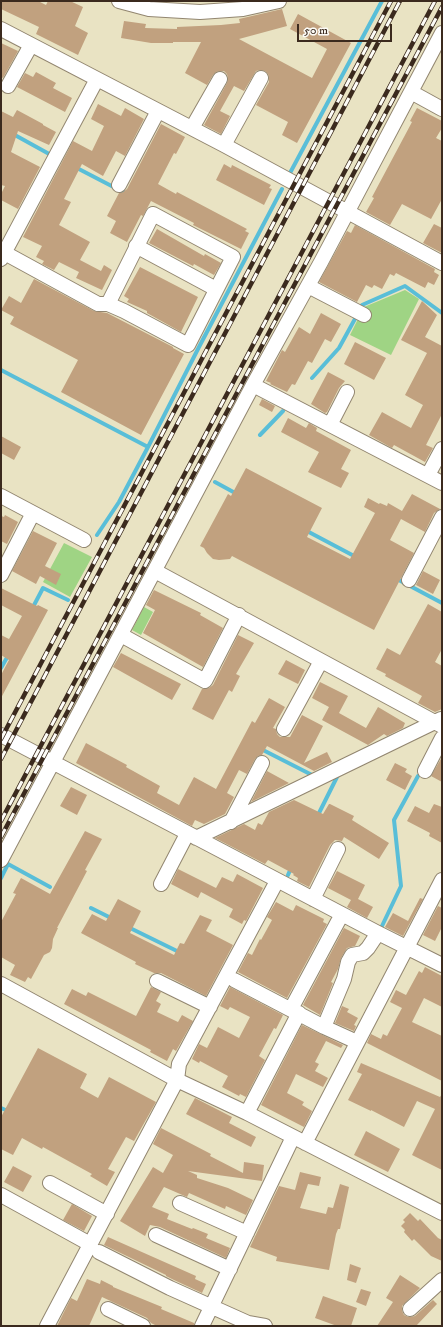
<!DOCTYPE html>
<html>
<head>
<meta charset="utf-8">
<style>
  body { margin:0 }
  #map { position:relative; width:443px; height:1327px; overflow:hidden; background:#e9e3c3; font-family:"IM FELL DW Pica",serif }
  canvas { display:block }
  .frame { position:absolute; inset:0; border:2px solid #3b2a1e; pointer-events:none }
  .scale { position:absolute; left:297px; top:24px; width:95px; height:18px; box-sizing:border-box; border:2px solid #3b2a1e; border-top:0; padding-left:5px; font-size:12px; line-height:14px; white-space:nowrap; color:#3b2a1e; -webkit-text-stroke:3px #fdfcf7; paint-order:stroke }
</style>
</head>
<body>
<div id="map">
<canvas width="443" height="1327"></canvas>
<div class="frame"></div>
<div class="scale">50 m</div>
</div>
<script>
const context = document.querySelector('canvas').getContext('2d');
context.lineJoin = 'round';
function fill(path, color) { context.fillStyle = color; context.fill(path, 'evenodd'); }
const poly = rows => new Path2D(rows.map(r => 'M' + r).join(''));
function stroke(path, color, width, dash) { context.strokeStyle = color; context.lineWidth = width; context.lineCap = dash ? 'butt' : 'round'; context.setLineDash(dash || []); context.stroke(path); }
const green = poly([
  [405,290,419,299,391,355,350,335,364,307],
  [64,543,92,557,70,597,43,582],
  [144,607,153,612,141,635,132,630]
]);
const stream = poly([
  [13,134,51,155],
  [75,167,127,194],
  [290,173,382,1],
  [360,310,362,305,405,286,442,313],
  [1,370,148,447],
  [312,378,339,348,356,317],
  [260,435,283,411],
  [215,482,237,494],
  [305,530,356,557],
  [97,535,119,502,148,447,199,347,282,189],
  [395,578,442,603],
  [32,609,43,588,68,600],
  [1,668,9,654],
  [261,749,314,776],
  [317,817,338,775],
  [288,875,291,868],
  [1,878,8,864,50,887],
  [91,908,113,919],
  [382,926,401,886,394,820,418,776],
  [128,927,181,953],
  [1,1108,10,1112]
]);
const building = poly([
  [1,1,38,1,46,5,48,1,70,1,83,7,75,26,88,33,78,55,36,34,39,27,1,9],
  [282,9,287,26,239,39,312,78,327,49,290,29,298,14,351,43,297,143,282,135,288,122,256,105,269,82,269,77,268,74,265,71,260,70,256,71,244,91,234,86,220,111,230,116,221,134,204,125,227,83,228,79,227,74,224,71,220,71,216,72,213,75,207,85,185,73,201,42,173,42,173,43,151,43,121,38,124,21,146,24,145,28,177,29,177,27,221,25,240,23,239,19],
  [1,43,18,51,3,78,1,77],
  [36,72,56,83,53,88,72,98,65,112,17,87,25,73,33,77],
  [98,104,121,116,125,108,144,119,125,156,116,151,103,176,82,164,64,199,71,202,59,225,90,242,80,260,101,271,104,265,112,270,102,290,76,278,79,272,59,262,54,270,42,264,44,261,36,257,42,246,23,237,73,141,92,151,104,126,91,119],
  [417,108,442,121,442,128,436,138,442,141,442,199,431,219,402,204,390,225,366,212,374,198,372,197,412,122,410,121],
  [17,110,43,124,43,125,56,132,49,145,18,131,11,152,40,167,18,209,1,200,1,194,5,186,1,185,1,178,2,175,1,175,1,111,13,117],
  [161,124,185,137,176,154,174,153,158,184,176,194,177,192,247,229,245,231,249,233,241,249,193,225,194,223,151,201,143,216,141,215,127,242,110,233,116,221,107,216,119,193,123,192,127,189],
  [224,164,231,168,232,165,271,185,269,188,272,189,264,205,216,180],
  [434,224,442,228,442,253,423,243],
  [355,225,435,269,434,272,439,275,434,285,428,282,425,288,396,273,394,276,390,274,382,289,374,285,372,288,366,285,357,302,319,282,347,231,351,233],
  [157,229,204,256,205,254,221,263,214,275,194,264,193,266,149,243],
  [140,267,198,297,181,332,147,313,147,311,127,302,129,299,124,296],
  [34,279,94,311,107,313,173,347,173,348,184,354,141,435,61,392,78,360,10,324,14,317,1,310,9,296,21,303],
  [422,301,437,315,425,337,442,346,442,414,426,445,433,448,425,462,394,445,392,448,369,435,382,412,411,428,423,405,405,395,427,353,401,340],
  [321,313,341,324,331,342,325,339,312,363,308,361,295,385,292,384,287,392,270,384,271,383,266,381,282,350,285,352,299,327,310,334],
  [355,342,386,358,374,380,344,364],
  [328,372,345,381,339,388,327,412,325,413,311,404],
  [262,399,275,406,272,412,259,405],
  [288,418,306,428,309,423,317,428,316,431,351,450,341,469,349,473,341,488,308,472,319,452,281,432],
  [1,436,21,447,14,460,1,453],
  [246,468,322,508,307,537,350,559,375,513,364,507,368,498,379,504,380,503,387,506,388,503,402,511,412,494,440,509,434,513,425,532,401,519,390,540,414,553,374,630,232,556,230,559,219,560,213,559,207,553,204,548,200,546,228,494,231,496],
  [5,515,18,522,7,544,1,541,1,516,4,517],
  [33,531,57,543,45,566,61,574,56,585,40,576,36,584,12,571],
  [423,571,440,580,433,594,416,585],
  [1,588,37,606,38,605,48,610,1,698,1,675,9,660,1,655,1,635,9,639,22,616,1,605],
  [154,590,201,613,200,615,223,628,203,667,143,633,155,610,146,605],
  [428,604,442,612,442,649,435,662,442,666,442,709,435,712,418,703,422,696,385,676,386,674,376,669,387,648,400,655],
  [238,635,254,643,236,674,240,676,232,692,229,690,213,720,192,709,202,689,209,688,213,685],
  [121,653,181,684,172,700,113,667],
  [286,660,305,670,298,684,278,674],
  [320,682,348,696,339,713,366,728,378,707,405,723,403,728,387,736,384,734,368,745,322,720,329,707,312,698],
  [269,698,285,707,273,728,276,729,277,734,280,737,290,737,302,715,323,726,304,763,327,752,332,762,314,771,267,746,262,755,258,756,255,759,247,774,239,770,227,793,234,797,225,814,204,824,195,820,192,826,76,763,86,743,127,765,126,767,160,786,157,793,179,805,194,777,216,789,252,721,255,723],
  [442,757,442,782,431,776],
  [395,763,407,769,405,772,412,776,405,790,386,780],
  [267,771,289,783,251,802],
  [71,787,87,795,77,815,60,806],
  [294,800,323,814,329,804,330,804,354,816,352,820,389,843,379,859,344,837,342,841,335,840,330,845,309,887,297,881,298,878,293,875,294,874,268,860,265,864,215,838,244,824,255,830,258,823,262,825,269,812],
  [434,804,442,807,442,843,429,836,430,833,407,821,415,806,429,813],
  [85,831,102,839,85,870,87,871,57,928,58,928,53,939,52,948,50,952,44,955,31,979,28,977,25,982,10,975,15,965,1,957,1,922,16,894,13,893,21,878,50,894],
  [178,869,216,888,222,877,233,882,237,874,263,888,246,921,244,920,242,924,229,917,233,909,201,892,198,898,171,884],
  [337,871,365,885,358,899,373,907,367,918,347,907,351,900,328,888],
  [420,898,423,899,403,936,385,927,393,913,408,921],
  [118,899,141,911,130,933,174,955,180,943,184,944,200,915,212,920,206,931,233,945,206,996,161,973,154,973,135,964,136,962,81,933,92,914,106,921],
  [276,902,293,911,296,905,324,919,323,922,327,924,287,998,238,972,248,953,252,955,260,939,261,940,272,920,267,917],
  [438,906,442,908,442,927,435,941,423,935],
  [344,928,360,936,355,946,347,948,341,958,338,969,331,982,333,983,320,1015,303,1005],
  [425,967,442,976,442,1007,424,998,412,1022,442,1036,442,1081,367,1043,371,1034,381,1039,383,1034,387,1036,402,1008,390,1002,396,990,406,995,419,971,422,973],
  [151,987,161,992,156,1001,161,1004,157,1012,178,1022,182,1015,193,1021,176,1051,173,1049,167,1061,150,1052,151,1050,64,1004,72,989,86,996,88,992,136,1016],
  [230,987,283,1015,276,1029,274,1028,259,1056,265,1060,246,1097,240,1094,239,1096,222,1087,228,1076,200,1061,199,1063,192,1059,199,1044,207,1048,218,1027,239,1038,250,1017,230,1007,228,1010,220,1006],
  [342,1006,349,1009,347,1012,358,1018,354,1025,356,1026,354,1031,335,1023],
  [302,1025,343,1045,341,1048,326,1041,315,1062,319,1064,315,1071,328,1078,323,1087,296,1074,287,1093,304,1102,302,1105,312,1111,304,1127,261,1105],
  [38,1048,87,1074,80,1088,98,1098,109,1077,156,1102,134,1141,126,1137,108,1169,115,1172,107,1186,90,1176,92,1174,72,1163,43,1147,42,1149,22,1138,13,1155,1,1149,1,1117],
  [361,1063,440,1097,442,1094,442,1170,412,1155,435,1109,417,1101,404,1127,371,1110,371,1111,348,1100,362,1074,357,1072],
  [195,1098,232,1117,229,1123,256,1137,251,1147,186,1114],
  [161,1128,211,1154,210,1156,243,1173,244,1162,264,1165,262,1181,188,1171,197,1175,197,1178,228,1188,253,1200,246,1215,226,1206,225,1209,189,1193,187,1197,164,1187,152,1207,169,1214,167,1219,192,1229,193,1228,208,1234,206,1238,230,1248,226,1258,160,1227,150,1225,145,1236,120,1221,153,1167,163,1173,173,1155,153,1144],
  [366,1131,400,1149,388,1172,354,1155],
  [13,1166,32,1176,23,1192,4,1182],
  [300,1172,321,1177,319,1186,308,1184,300,1208,326,1214,328,1207,333,1208,340,1184,349,1187,340,1229,338,1229,336,1234,329,1270,276,1261,277,1257,250,1247,279,1186,295,1190],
  [72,1204,92,1216,84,1231,63,1220],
  [410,1213,418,1221,420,1219,438,1238,442,1240,442,1261,431,1256,414,1239,412,1241,404,1232,405,1230,401,1226,405,1222,403,1220],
  [108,1237,196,1276,195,1279,206,1284,202,1293,174,1280,166,1276,166,1275,104,1245],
  [350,1264,361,1268,356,1283,347,1280],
  [400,1275,420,1288,402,1306,402,1311,404,1315,408,1317,411,1317,415,1316,433,1300,437,1304,416,1326,377,1326,393,1302,386,1298],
  [87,1279,100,1284,101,1280,113,1286,113,1287,162,1307,161,1309,194,1323,194,1326,157,1326,151,1323,147,1318,102,1297,89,1326,57,1326,71,1298,77,1301],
  [361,1289,371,1292,366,1306,356,1302],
  [323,1296,357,1308,351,1326,337,1326,315,1318]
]);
const street = poly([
  [119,1,149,9,200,12,243,9,279,1],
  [1,29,224,145,442,263],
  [8,86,31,45],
  [411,92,442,109],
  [192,128,220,79],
  [224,145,261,78],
  [119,185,158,111],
  [153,214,233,257,188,345,124,311,108,304,153,214],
  [136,246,216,289],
  [1,251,98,304,108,304],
  [1,259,97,79],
  [308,286,364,315],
  [253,385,442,483],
  [330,425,347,392],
  [428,475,442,449],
  [1,496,84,540],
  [155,571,442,726],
  [1,575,33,513],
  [409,580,442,517],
  [121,635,205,681,239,615],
  [284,729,321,661],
  [1,735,378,933,442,965],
  [425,771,442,738],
  [231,822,262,763],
  [196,838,441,719],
  [1,860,253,385,321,262,442,33],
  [161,884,187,834],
  [313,899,338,849],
  [234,980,324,1027,344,979,348,962,352,955,363,953,368,948,378,933],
  [157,981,210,1007],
  [1,984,177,1080,247,1113,442,1213],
  [291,1009,342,914],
  [324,1027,357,1042],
  [247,1113,299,1013],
  [305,1143,442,880],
  [50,1183,107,1214],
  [1,1195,90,1244],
  [180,1203,247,1233],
  [156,1235,230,1269],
  [99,1252,170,1288,248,1323,265,1326],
  [108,1309,143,1326],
  [410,1309,442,1280],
  [47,1326,177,1080,179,1064,277,881],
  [202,1326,293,1137]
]);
const rail = poly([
  [1,739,391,1],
  [1,759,400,1],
  [1,821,435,1],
  [1,837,442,7]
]);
fill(green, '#9fd484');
stroke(stream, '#59bed8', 4);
fill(building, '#c1a17f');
stroke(street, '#928670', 16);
stroke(street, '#fff', 14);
stroke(rail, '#3b2a1e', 4.5);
stroke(rail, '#fdfcf7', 3, [9]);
</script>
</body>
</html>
